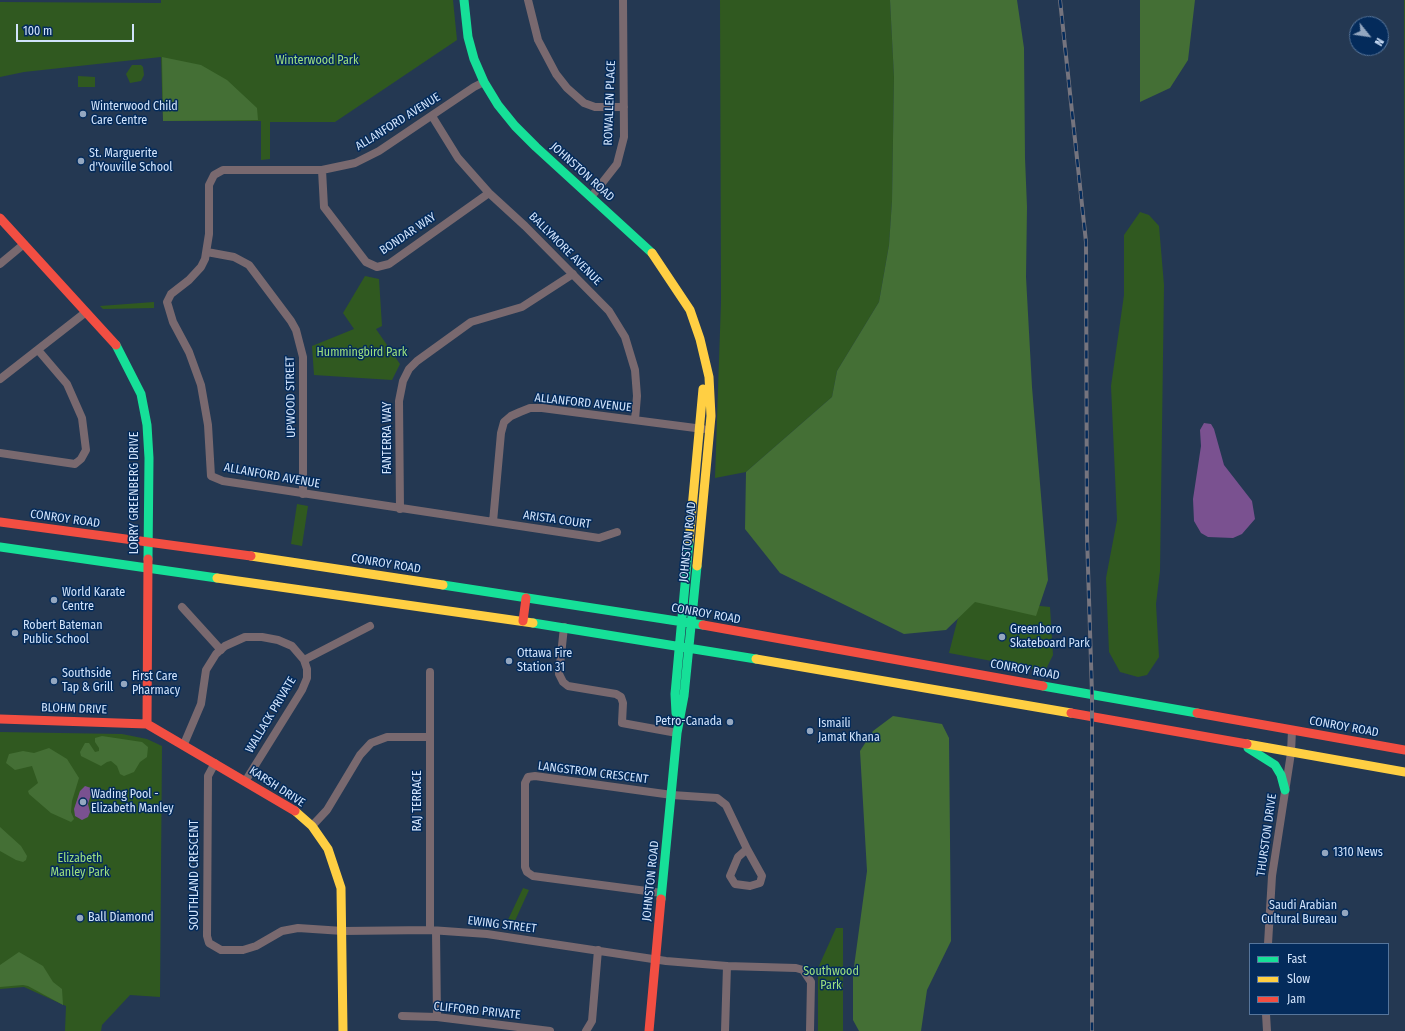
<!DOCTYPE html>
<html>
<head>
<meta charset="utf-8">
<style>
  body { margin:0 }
  #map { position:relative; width:1405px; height:1031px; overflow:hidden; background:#243852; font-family:"Fira Sans Condensed",sans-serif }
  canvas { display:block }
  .legend { position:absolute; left:1249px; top:943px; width:140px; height:72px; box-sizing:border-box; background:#042b5b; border:1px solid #56759b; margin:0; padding:5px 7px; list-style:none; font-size:12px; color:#d1e3fb }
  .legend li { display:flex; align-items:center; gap:8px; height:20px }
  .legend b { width:20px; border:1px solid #56759b }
  .north { position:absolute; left:1349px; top:16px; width:40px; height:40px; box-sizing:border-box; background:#042b5b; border:1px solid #56759b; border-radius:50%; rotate:120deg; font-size:11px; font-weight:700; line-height:16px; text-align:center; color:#d1e3fb }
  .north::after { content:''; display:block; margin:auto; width:14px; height:18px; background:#94a7c0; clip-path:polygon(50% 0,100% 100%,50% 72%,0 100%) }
  .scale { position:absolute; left:16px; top:24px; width:118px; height:18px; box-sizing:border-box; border:2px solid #d1e3fb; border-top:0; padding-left:5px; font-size:12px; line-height:14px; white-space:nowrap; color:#d1e3fb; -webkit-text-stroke:3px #042b5b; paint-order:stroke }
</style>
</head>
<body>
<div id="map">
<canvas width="1405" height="1031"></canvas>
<ul class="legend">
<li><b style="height:5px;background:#16e098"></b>Fast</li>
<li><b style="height:5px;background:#ffcf43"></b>Slow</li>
<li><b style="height:5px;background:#f24e42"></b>Jam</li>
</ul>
<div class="north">N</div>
<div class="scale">100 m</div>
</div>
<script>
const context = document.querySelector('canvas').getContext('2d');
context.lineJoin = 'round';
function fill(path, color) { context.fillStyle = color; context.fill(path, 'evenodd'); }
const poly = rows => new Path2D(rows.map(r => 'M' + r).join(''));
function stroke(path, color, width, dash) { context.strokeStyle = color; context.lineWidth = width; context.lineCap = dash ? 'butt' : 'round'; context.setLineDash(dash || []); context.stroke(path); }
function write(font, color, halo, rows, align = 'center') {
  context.font = font + ' "Fira Sans Condensed",sans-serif'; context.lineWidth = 3; context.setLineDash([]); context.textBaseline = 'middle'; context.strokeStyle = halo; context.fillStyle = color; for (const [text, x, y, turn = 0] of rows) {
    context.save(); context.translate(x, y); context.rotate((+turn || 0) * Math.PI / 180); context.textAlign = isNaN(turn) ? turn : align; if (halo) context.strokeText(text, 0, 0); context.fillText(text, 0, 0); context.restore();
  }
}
const green = poly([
  [161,0,453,0,457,40,335,122,270,122,270,159,261,160,261,121,163,121,161,57,24,72,0,77,0,2,161,3],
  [720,0,890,0,894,77,892,201,889,245,879,302,837,371,832,397,746,472,715,478,721,302],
  [1404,0,1405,0,1405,629],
  [132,65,141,65,143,67,144,75,141,81,130,83,126,74],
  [78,76,95,77,95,87,78,87],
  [1140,212,1149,215,1159,226,1164,285,1160,571,1156,604,1159,657,1147,675,1138,677,1120,672,1109,652,1106,578,1117,520,1111,386,1124,295,1124,235],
  [365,276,379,279,382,326,376,329,400,364,392,380,314,375,312,346,354,329,343,313],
  [154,302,154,308,103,309,100,306],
  [297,504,308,506,302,546,291,544],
  [963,598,1050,607,1053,655,1045,671,949,653],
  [0,732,122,734,147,739,162,746,160,997,130,995,102,1025,101,1031,65,1031,66,1006,24,987,0,989],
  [523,888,529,890,514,923,507,922],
  [836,928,843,928,843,1031,818,1031,818,968]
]);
const forest = poly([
  [890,0,1017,0,1024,48,1025,158,1027,207,1026,277,1032,387,1048,580,1036,616,975,602,946,630,904,634,780,573,745,529,746,472,832,397,837,371,879,302,889,245,892,201,894,77],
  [1140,0,1195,0,1188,60,1170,88,1140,102],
  [162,57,201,65,227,80,257,108,258,120,163,121],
  [893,716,942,724,949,738,951,941,927,990,921,1031,859,1031,853,1020,853,974,867,871,860,751,873,731],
  [102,736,142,742,148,747,147,757,140,762,134,772,124,776,120,774,117,766,111,761,107,762,101,766,81,756,80,752,85,743,89,743,95,752,99,751,99,748,95,742,95,738],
  [49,748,67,759,79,778,72,801,71,812,74,819,71,822,51,813,29,794,28,791,38,783,32,766,15,770,6,763,9,754,23,751,34,753],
  [0,827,21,846,27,856,26,860,23,862,16,860,0,851],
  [19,952,43,966,53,982,62,989,63,1005,28,986,23,985,0,987,0,965]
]);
const water = poly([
  [1204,423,1211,424,1214,429,1224,465,1252,501,1255,519,1242,534,1233,538,1208,537,1201,533,1194,521,1193,499,1201,446,1200,430],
  [85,786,91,788,92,791,88,804,90,812,88,817,82,820,75,816,74,809,80,791]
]);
const street = poly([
  [528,0,538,40,556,74,567,88,584,103,595,107,624,107],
  [484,82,474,87,379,151,355,163,322,170,223,170,214,175,209,185,209,234,205,259,201,267,189,280,171,294,167,302,173,322,189,352,201,385,208,425,211,476,223,481,599,538,617,532],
  [432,116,458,158,489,193,525,226,609,311,625,337,635,370,637,396,635,420],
  [322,170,324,207,366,262,377,267,389,264,489,193],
  [591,197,617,164,624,137,623,0],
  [207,252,234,257,249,265,291,321,296,330,303,357,303,494],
  [0,264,24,244],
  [0,379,86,312],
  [0,453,75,464,81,459,86,450,82,418,67,384,38,350],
  [400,509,399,401,403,381,409,369,417,361,471,322,522,307,573,274],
  [493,522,501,433,504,422,511,416,520,412,530,408,542,408,703,429],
  [182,607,221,650],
  [564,627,559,674,563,682,568,686,616,694,621,697,623,703,622,723,677,733],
  [304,660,370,626],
  [184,744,201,704,206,670,216,654,225,646,245,637,262,637,278,640,292,646,304,660,307,669,307,678,302,690,246,780],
  [215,763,208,776,207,936,209,943,221,950,243,950,256,946,282,931,298,928,343,931,430,930,487,934,666,961,727,966],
  [312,826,327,810,360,755,371,743,387,737,429,737],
  [662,893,533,876,527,872,525,867,525,783,528,777,535,776,672,795,717,798,726,805,747,849,738,857,730,876,735,884,750,886,760,883,762,876,747,849],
  [430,930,430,672],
  [436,931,437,1017],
  [1268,944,1272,876,1291,753,1292,730],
  [1266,1014,1267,1031],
  [402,1016,437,1017,550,1031],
  [586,1031,592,1021,598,950],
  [725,1031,727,966,796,968,803,970,811,982,810,1031]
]);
const fast = poly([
  [464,0,468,37,474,59,484,82,498,105,515,126,536,147,652,253],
  [116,345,141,394,147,425,149,458,148,559],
  [0,547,217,578],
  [443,585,703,625],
  [533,623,756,659],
  [1043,686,1197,713],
  [676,713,675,694,689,541],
  [1248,748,1275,765,1281,775,1285,790],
  [661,899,677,733,684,696,697,566]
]);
const slow = poly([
  [652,253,690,310,700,339,709,377,711,416,697,566],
  [689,541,703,389],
  [251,556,443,585],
  [217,578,533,623],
  [756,659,1071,713],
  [1247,744,1405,772],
  [295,811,312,826,328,849,341,888,343,1031]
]);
const jam = poly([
  [0,218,116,345],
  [0,522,251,556],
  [523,621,526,598],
  [703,625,1043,686],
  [1071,713,1247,744],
  [1197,713,1405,750],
  [0,719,147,724,295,811],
  [147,724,148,559],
  [649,1031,661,899]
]);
const rail = poly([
  [1060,0,1086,242,1087,536,1092,694,1092,1031]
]);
const markers = [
  [83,114,4,"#94a7c0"],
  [81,161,4,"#94a7c0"],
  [54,600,4,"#94a7c0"],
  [15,633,4,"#94a7c0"],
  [1002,637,4,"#94a7c0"],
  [509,661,4,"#94a7c0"],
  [54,681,4,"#94a7c0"],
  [124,684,4,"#94a7c0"],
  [730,722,4,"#94a7c0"],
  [810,731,4,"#94a7c0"],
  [83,802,4,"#94a7c0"],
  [1325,853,4,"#94a7c0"],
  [1345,913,4,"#94a7c0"],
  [80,918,4,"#94a7c0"]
];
const parkNames = [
  ["Winterwood Park",317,61],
  ["Hummingbird Park",362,353],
  ["Elizabeth",80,859],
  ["Manley Park",80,873],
  ["Southwood",831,972],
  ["Park",831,986]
];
const streetNames = [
  ["ROWALLEN PLACE",610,103,-88],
  ["ALLANFORD AVENUE",398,122,-32],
  ["JOHNSTON ROAD",582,172,42],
  ["BONDAR WAY",408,234,-34],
  ["BALLYMORE AVENUE",565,249,45],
  ["UPWOOD STREET",291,397,-91],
  ["ALLANFORD AVENUE",583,403,6],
  ["FANTERRA WAY",388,438,-90],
  ["ALLANFORD AVENUE",272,476,10],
  ["LORRY GREENBERG DRIVE",135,493,-90],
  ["CONROY ROAD",65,519,8],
  ["ARISTA COURT",557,520,8],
  ["JOHNSTON ROAD",688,542,-84],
  ["CONROY ROAD",386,564,9],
  ["CONROY ROAD",706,614,10],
  ["CONROY ROAD",1025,670,10],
  ["BLOHM DRIVE",74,709,2],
  ["WALLACK PRIVATE",271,715,-59],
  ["CONROY ROAD",1344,727,10],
  ["LANGSTROM CRESCENT",593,773,7],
  ["KARSH DRIVE",277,787,33],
  ["RAJ TERRACE",418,801,-90],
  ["THURSTON DRIVE",1267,835,-82],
  ["SOUTHLAND CRESCENT",195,875,-90],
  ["JOHNSTON ROAD",651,881,-84],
  ["EWING STREET",502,925,7],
  ["CLIFFORD PRIVATE",477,1011,6]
];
const poiNames = [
  ["Winterwood Child",91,107],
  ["Care Centre",91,121],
  ["St. Marguerite",89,154],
  ["d'Youville School",89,168],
  ["World Karate",62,593],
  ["Centre",62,607],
  ["Robert Bateman",23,626],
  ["Public School",23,640],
  ["Greenboro",1010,630],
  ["Skateboard Park",1010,644],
  ["Ottawa Fire",517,654],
  ["Station 31",517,668],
  ["Southside",62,674],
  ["Tap & Grill",62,688],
  ["First Care",132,677],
  ["Pharmacy",132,691],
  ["Petro-Canada",722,722,"right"],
  ["Ismaili",818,724],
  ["Jamat Khana",818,738],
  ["Wading Pool -",91,795],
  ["Elizabeth Manley",91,809],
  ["1310 News",1333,853],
  ["Saudi Arabian",1337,906,"right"],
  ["Cultural Bureau",1337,920,"right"],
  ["Ball Diamond",88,918]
];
fill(green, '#305920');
fill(forest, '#446f35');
fill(water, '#7a5190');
stroke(street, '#79696f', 8);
stroke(fast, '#16e098', 9);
stroke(slow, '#ffcf43', 9);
stroke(jam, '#f24e42', 9);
stroke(rail, '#75747e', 4);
stroke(rail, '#042b5b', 2.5, [8]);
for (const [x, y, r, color] of markers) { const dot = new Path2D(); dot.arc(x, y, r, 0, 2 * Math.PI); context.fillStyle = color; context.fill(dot); stroke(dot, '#042b5b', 1.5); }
write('12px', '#9ee07e', '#042b5b', parkNames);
write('12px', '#d1e3fb', '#042b5b', streetNames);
write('12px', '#d1e3fb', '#042b5b', poiNames, 'left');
</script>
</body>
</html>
